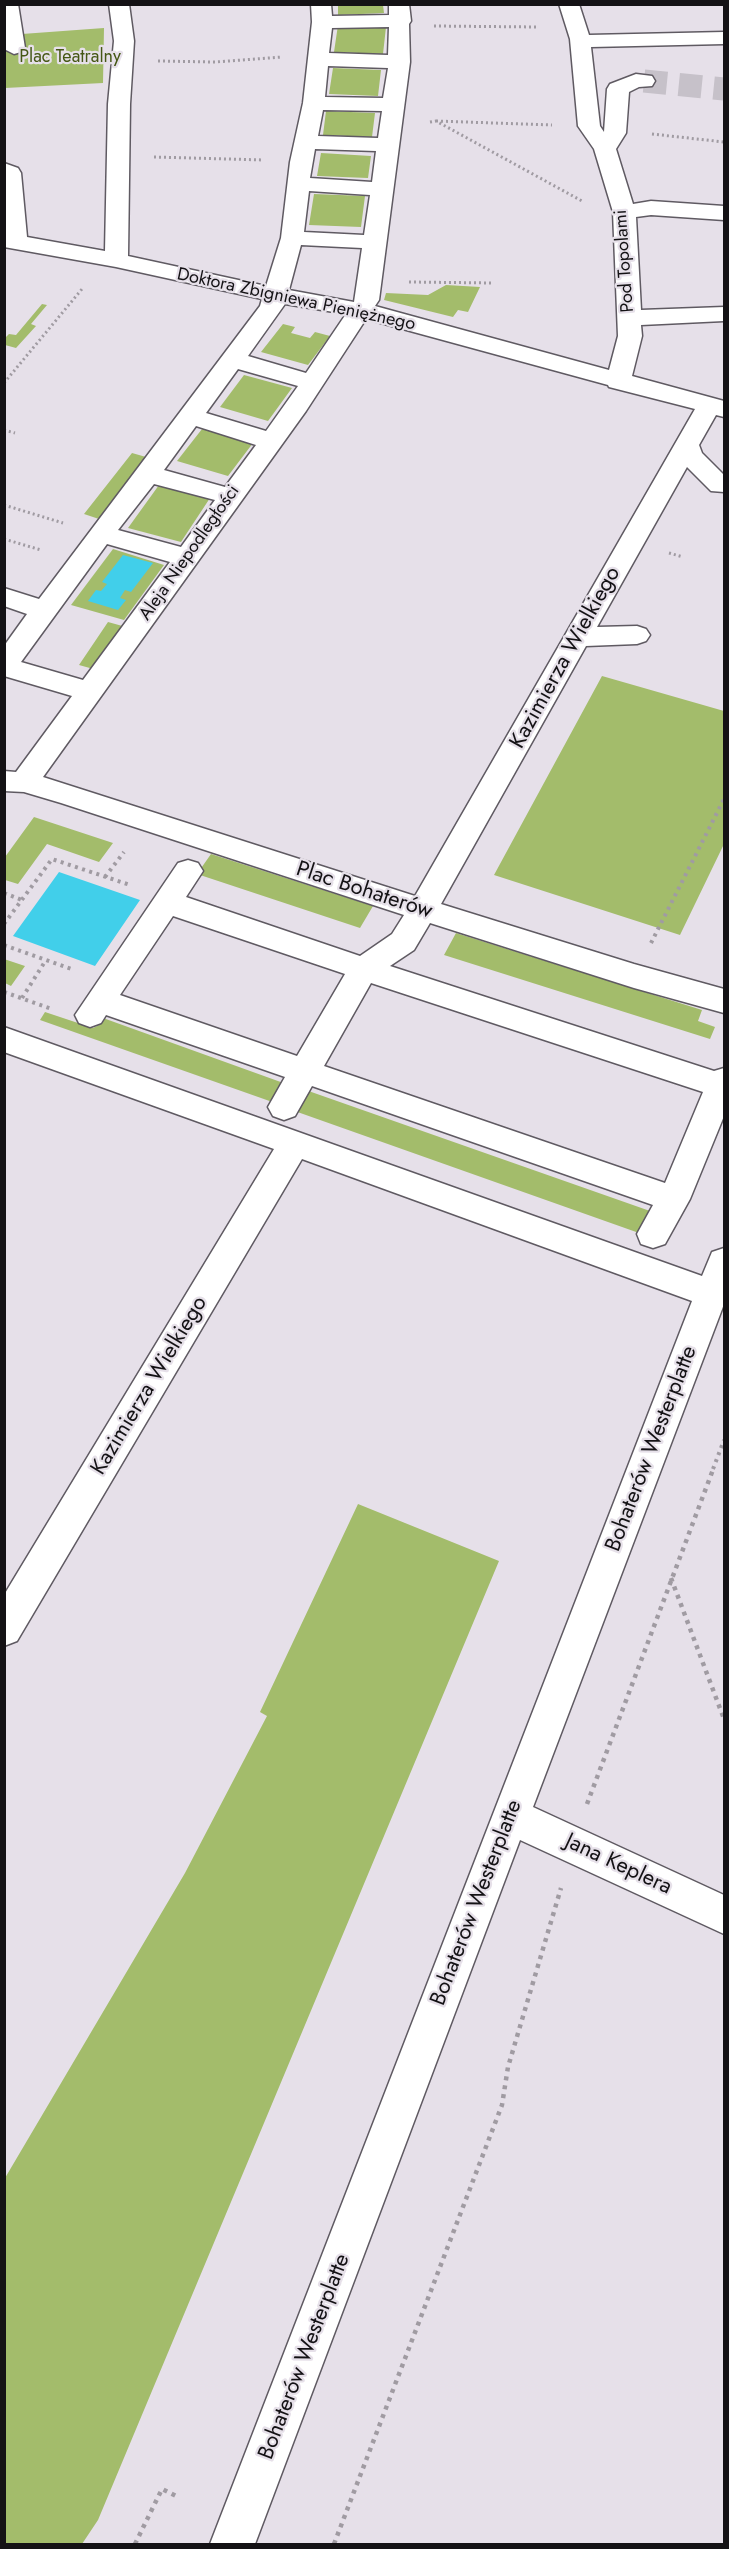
<!DOCTYPE html>
<html>
<head>
<meta charset="utf-8">
<style>
  body { margin:0 }
  #map { position:relative; width:729px; height:2549px; overflow:hidden; background:#e6e0e9; font-family:Jost,sans-serif }
  canvas { display:block }
  .frame { position:absolute; inset:0; border:6px solid #141215; pointer-events:none }
</style>
</head>
<body>
<div id="map">
<canvas width="729" height="2549"></canvas>
<div class="frame"></div>
</div>
<script>
const context = document.querySelector('canvas').getContext('2d');
context.lineJoin = 'round';
function fill(path, color) { context.fillStyle = color; context.fill(path, 'evenodd'); }
const poly = rows => new Path2D(rows.map(r => 'M' + r).join(''));
function stroke(path, color, width, dash) { context.strokeStyle = color; context.lineWidth = width; context.lineCap = dash ? 'butt' : 'round'; context.setLineDash(dash || []); context.stroke(path); }
function write(font, color, halo, rows, align = 'center') {
  context.font = font + ' Jost,sans-serif'; context.lineWidth = 4.5; context.setLineDash([]); context.textBaseline = 'middle'; context.strokeStyle = halo; context.fillStyle = color; for (const [text, x, y, turn = 0] of rows) {
    context.save(); context.translate(x, y); context.rotate((+turn || 0) * Math.PI / 180); context.textAlign = isNaN(turn) ? turn : align; if (halo) context.strokeText(text, 0, 0); context.fillText(text, 0, 0); context.restore();
  }
}
const green = poly([
  [4,5,22,34,104,28,103,83,5,88],
  [338,5,383,5,384,13,338,15],
  [338,25,386,27,383,54,334,52],
  [333,68,381,70,378,96,329,94],
  [326,111,375,113,372,137,323,135],
  [321,153,371,156,368,178,317,176],
  [314,194,365,196,361,227,309,225],
  [446,285,480,287,468,312,458,310,453,317,384,300,386,293,428,295],
  [42,304,47,305,31,324,36,326,16,348,5,345,5,338,9,334,16,335],
  [283,324,295,327,291,333,310,338,315,332,330,336,308,365,261,352],
  [244,375,292,388,268,421,220,407],
  [202,429,253,443,228,476,177,461],
  [132,453,146,457,99,519,84,514],
  [159,485,210,498,181,542,128,528],
  [113,549,164,565,124,620,71,605],
  [108,622,126,627,97,670,79,665],
  [602,676,724,711,724,844,680,935,494,875],
  [34,817,113,843,99,862,47,844,18,884,5,880,5,857],
  [211,854,373,906,360,928,197,874],
  [456,933,702,1010,698,1021,715,1027,710,1039,444,955],
  [4,959,25,966,11,986,5,983],
  [45,1012,93,1028,99,1025,103,1018,289,1085,278,1104,40,1020],
  [300,1088,650,1211,639,1233,289,1109],
  [358,1504,499,1561,98,2520,82,2544,5,2544,5,2178,185,1873,267,1716,260,1712]
]);
const water = poly([
  [123,555,153,563,131,592,125,590,120,598,126,600,118,610,88,601,96,590,101,591,107,584,102,582],
  [59,872,140,900,95,966,13,936]
]);
const minorTunnel = poly([
  [644,81,724,89]
]);
const pathFar2 = poly([
  [434,26,538,27],
  [158,61,215,62,282,57],
  [436,121,552,125],
  [430,122,436,121,582,201],
  [652,134,724,142],
  [154,157,264,160],
  [409,282,493,283],
  [4,383,82,289],
  [4,430,15,433],
  [4,505,63,523],
  [4,539,41,550],
  [669,553,683,557]
]);
const pathFar1 = poly([
  [105,877,124,852],
  [4,893,22,900],
  [4,924,52,859,130,885],
  [651,943,724,799],
  [4,945,74,970],
  [4,992,52,1009],
  [22,998,46,960],
  [713,1469,724,1440]
]);
const path = poly([
  [671,1578,724,1719],
  [587,1804,714,1467],
  [135,2544,162,2489,178,2497],
  [334,2544,502,2105,508,2067,561,1888]
]);
const minor = poly([
  [4,4,18,4,25,48,21,52,14,54,4,49,4,4],
  [109,4,129,4,134,41,130,104,128,256,266,286,281,238,290,162,303,103,312,22,311,4,331,4,332,16,389,15,389,4,409,4,411,21,409,24,410,62,379,300,375,306,609,370,618,336,613,212,594,149,578,126,570,39,559,4,579,4,589,35,724,32,724,44,591,47,600,126,604,132,607,89,610,84,636,74,652,76,655,81,652,86,639,87,629,92,626,133,616,149,633,204,651,201,724,206,724,220,651,215,636,217,641,310,724,307,724,321,641,325,642,336,632,376,724,401,724,417,716,415,699,445,702,453,724,475,724,492,711,491,687,467,597,627,637,626,646,629,650,635,646,641,637,644,586,646,441,904,634,964,724,989,724,1013,634,988,430,923,414,950,390,966,714,1071,724,1068,724,1116,690,1199,665,1244,653,1248,641,1244,637,1234,653,1205,312,1086,295,1116,284,1120,273,1116,268,1107,285,1077,106,1015,101,1023,90,1027,79,1023,75,1015,178,863,188,860,198,863,203,871,186,897,360,956,392,934,404,915,61,803,24,792,4,791,4,771,16,772,72,696,4,676,4,646,27,614,4,606,4,588,39,599,260,306,262,299,116,267,4,247,4,163,18,168,21,173,27,237,105,251,108,104,114,41,109,4],
  [389,27,388,55,329,53,332,28,389,27],
  [328,66,388,68,383,98,325,97,328,66],
  [323,110,382,111,378,138,318,136,323,110],
  [315,149,376,151,372,182,310,178,315,149],
  [309,191,370,195,364,235,304,232,309,191],
  [301,245,362,248,354,302,289,290,301,245],
  [285,304,346,314,306,373,248,356,285,304],
  [366,319,608,385,609,387,695,409,415,896,43,777,306,411,366,319],
  [238,369,298,386,266,431,206,413,238,369],
  [196,426,256,445,225,487,164,470,196,426],
  [154,484,215,500,181,547,118,530,154,484],
  [107,544,170,562,83,680,21,662,107,544],
  [173,916,345,974,297,1056,120,995,173,916],
  [371,983,703,1092,665,1183,324,1066,371,983],
  [4,1027,702,1276,712,1252,724,1248,724,1304,533,1807,724,1895,724,1934,520,1840,255,2544,210,2544,692,1301,302,1159,17,1641,4,1646,4,1595,274,1149,4,1052,4,1027]
]);
const farParknames = [
  ["Plac Teatralny",70,58]
];
const farStreetnames = [
  ["Pod Topolami",625,261,-94],
  ["Doktora Zbigniewa Pieniężnego",296,300,12],
  ["Aleja Niepodległości",190,553,-55]
];
const streetNames = [
  ["Kazimierza Wielkiego",566,658,-61],
  ["Plac Bohaterów",364,891,18],
  ["Kazimierza Wielkiego",150,1386,-59],
  ["Bohaterów Westerplatte",652,1449,-69],
  ["Jana Keplera",618,1865,25],
  ["Bohaterów Westerplatte",477,1903,-69],
  ["Bohaterów Westerplatte",305,2357,-69]
];
fill(green, '#a3bc6b');
fill(water, '#41cfea');
stroke(minorTunnel, '#c6c1c9', 23, [23, 12]);
stroke(minor, '#5f5a62', 3);
stroke(pathFar2, '#a09ba2', 3, [2, 3]);
stroke(pathFar1, '#a09ba2', 4, [3, 4.5]);
stroke(path, '#a09ba2', 4.5, [4, 5]);
fill(minor, '#fff');
write('18px', '#455715', '#e6e0e9', farParknames);
write('18px', '#141215', '#e6e0e9', farStreetnames);
write('22px', '#141215', '#e6e0e9', streetNames);
</script>
</body>
</html>
